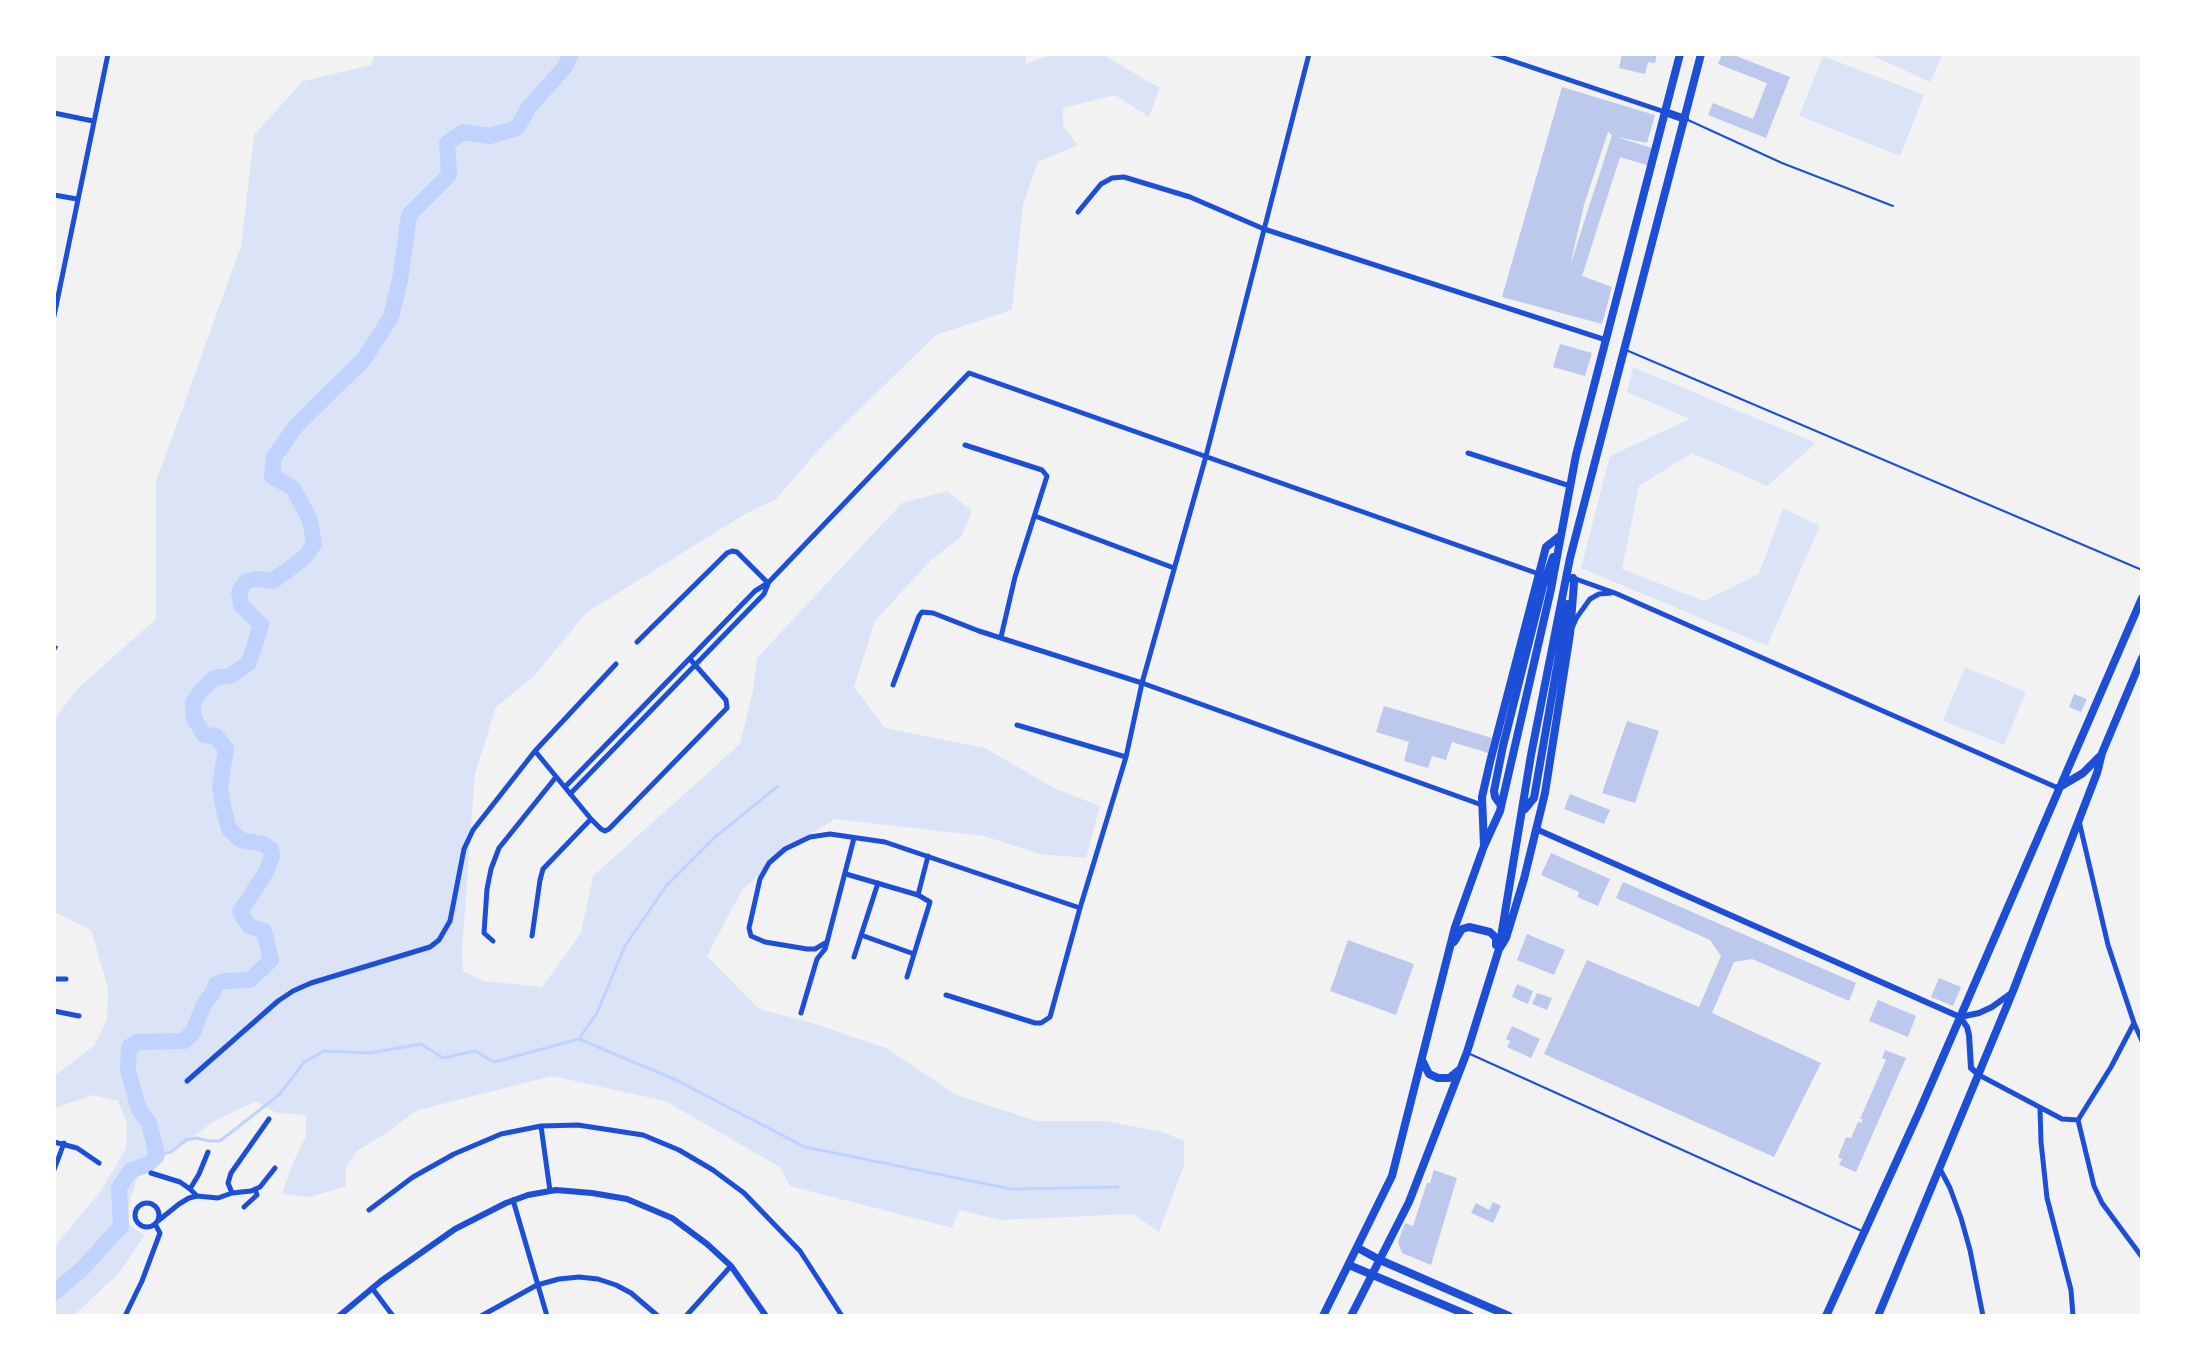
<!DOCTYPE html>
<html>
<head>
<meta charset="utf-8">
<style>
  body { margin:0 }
  #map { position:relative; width:2196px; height:1370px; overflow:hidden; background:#f2f2f2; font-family:Signika,sans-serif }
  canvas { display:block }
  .frame { position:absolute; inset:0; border:56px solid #fff; pointer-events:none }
</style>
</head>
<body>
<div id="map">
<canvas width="2196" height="1370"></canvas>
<div class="frame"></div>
</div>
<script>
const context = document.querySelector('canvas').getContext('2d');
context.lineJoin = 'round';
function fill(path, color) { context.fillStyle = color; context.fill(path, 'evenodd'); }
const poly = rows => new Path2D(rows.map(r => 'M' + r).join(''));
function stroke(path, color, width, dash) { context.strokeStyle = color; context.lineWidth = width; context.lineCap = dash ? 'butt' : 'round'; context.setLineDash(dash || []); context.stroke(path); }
const green = poly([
  [375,54,1026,54,1026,64,1053,54,1103,55,1160,88,1149,117,1115,95,1063,108,1063,126,1078,145,1038,162,1023,204,1012,310,936,335,825,443,776,499,745,514,586,613,534,676,496,707,475,774,462,950,463,971,484,981,542,987,581,933,593,876,740,744,753,691,757,658,902,503,947,491,972,511,962,536,931,560,875,621,854,687,885,728,985,748,1056,789,1100,806,1086,858,1040,854,984,836,835,819,792,845,742,890,707,956,759,1009,809,1022,886,1048,956,1095,1037,1121,1105,1121,1163,1132,1184,1141,1184,1165,1159,1232,1133,1214,1001,1220,959,1210,952,1228,949,1227,790,1186,780,1167,665,1101,552,1076,415,1111,388,1132,357,1151,346,1168,346,1186,310,1197,282,1194,292,1165,306,1136,306,1115,277,1113,256,1101,213,1122,173,1152,145,1153,129,1204,128,1224,145,1235,118,1274,73,1316,54,1316,54,1247,101,1191,126,1148,127,1123,118,1101,93,1095,54,1108,54,1076,95,1045,107,1019,108,988,91,930,54,912,54,720,78,688,156,619,156,482,241,246,254,135,303,81,371,65],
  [1869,54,1943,54,1930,82],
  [1823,56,1924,95,1900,156,1799,116],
  [1633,367,1816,443,1767,486,1692,453,1639,486,1622,569,1704,601,1759,574,1783,508,1820,526,1767,646,1581,568,1610,456,1690,419,1627,392],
  [1965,667,2026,692,2004,745,1943,721]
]);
const stream = poly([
  [579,1039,597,1013,625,946,666,886,714,838,778,786],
  [157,1155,171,1152,186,1140,196,1138,210,1141,220,1141,280,1094,304,1062,324,1051,370,1053,421,1044,443,1058,475,1051,494,1062,579,1039,676,1080,805,1147,1011,1189,1118,1187]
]);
const river = poly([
  [54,1293,83,1268,121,1226,119,1188,130,1171,148,1164,157,1155,149,1123,139,1110,128,1070,129,1047,138,1042,184,1041,193,1032,204,1004,213,992,216,984,225,981,250,980,271,960,264,931,249,926,240,912,266,872,272,856,271,849,263,844,241,840,229,829,224,810,220,786,226,749,216,736,204,735,194,718,193,703,200,692,214,678,230,676,249,663,261,625,241,605,239,592,246,581,257,579,273,581,305,557,314,544,310,520,293,488,272,476,274,457,296,426,364,359,391,317,400,280,409,215,449,175,447,143,463,132,490,136,517,128,529,107,565,67,571,54]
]);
const building = poly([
  [1622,54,1657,54,1655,63,1648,62,1645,74,1619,68],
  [1722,54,1731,54,1790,77,1766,138,1708,115,1713,103,1753,119,1767,83,1718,64],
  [1562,87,1655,115,1647,143,1617,137,1655,149,1650,166,1620,157,1582,276,1612,287,1602,324,1502,297],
  [1608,132,1612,135,1570,266,1584,205],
  [1560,344,1592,353,1585,376,1553,367],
  [2074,694,2087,699,2081,712,2069,707],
  [1384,706,1492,738,1488,753,1452,742,1446,760,1432,756,1428,768,1404,761,1409,742,1376,732],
  [1627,721,1659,731,1635,803,1602,793],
  [1570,794,1610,810,1604,824,1564,809],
  [1551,853,1610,879,1598,906,1577,897,1579,892,1541,875],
  [1623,882,1856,983,1849,1001,1752,959,1734,962,1712,1013,1821,1063,1774,1157,1544,1054,1587,960,1699,1007,1721,956,1710,940,1616,898],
  [1527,934,1565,950,1554,975,1517,960],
  [1348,940,1414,964,1396,1015,1330,991],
  [1939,978,1961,987,1953,1006,1931,997],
  [1517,984,1533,991,1528,1004,1512,997],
  [1537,993,1552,998,1547,1010,1532,1004],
  [1878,1000,1916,1016,1908,1037,1869,1021],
  [1512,1026,1540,1039,1531,1058,1507,1047,1510,1041,1506,1039],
  [1885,1050,1906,1058,1856,1172,1839,1165,1842,1159,1838,1157,1846,1137,1851,1138,1858,1122,1861,1123,1863,1119,1860,1119,1886,1060,1882,1058],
  [1434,1170,1457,1178,1431,1265,1402,1253,1398,1242,1405,1223,1413,1226,1427,1183,1430,1183],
  [1493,1202,1501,1206,1493,1223,1471,1213,1476,1203,1489,1210]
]);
const service = poly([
  [1688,120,1782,163,1893,206],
  [1626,350,2142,570],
  [54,645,57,647,54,652],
  [1470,1054,1864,1232]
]);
const minor = poly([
  [1492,54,1665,112],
  [54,113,93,121],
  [54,195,77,199],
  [1078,212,1101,184,1112,178,1124,177,1190,197,1264,229,1606,340],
  [54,316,108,54],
  [965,445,1042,470,1047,476,1015,577,1001,637],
  [1468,453,1570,486],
  [1035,516,1174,568],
  [1573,578,1615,593,2058,788],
  [1572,628,1577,617,1590,599,1599,594,1611,593],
  [637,642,727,553,732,551,737,552,768,583],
  [893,685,919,616,922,612,933,613,979,631,1142,683,1482,805],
  [1017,725,1126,757],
  [535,751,591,819,601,829,605,831,609,829,727,708,726,700,690,659],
  [565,787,755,591,768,583,969,373,1539,574],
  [570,794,764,594,768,584],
  [2079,821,2108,945,2134,1023,2142,1041],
  [854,838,827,942,815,949,807,949,765,942,751,936,749,928,760,879,769,863,785,849,810,837,830,834,885,842,1080,908],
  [846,874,918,895,930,902,907,977],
  [918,895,928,856],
  [861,935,914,954],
  [532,936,540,880,543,869,591,819],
  [493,941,484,933,487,889,491,869,499,848,556,777],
  [854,957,878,883],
  [54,979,66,979],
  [946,995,1035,1023,1041,1023,1050,1017,1080,908,1126,757,1142,683,1206,456,1309,54],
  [54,1011,79,1016],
  [801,1013,817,959,825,949,827,942],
  [1979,1075,2062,1119,2078,1120],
  [187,1081,278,1001,293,991,311,983,430,947,439,940,450,921,464,849,473,830,535,751,616,664],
  [2040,1109,2041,1142,2047,1198,2071,1290,2073,1316],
  [2078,1120,2094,1186,2102,1203,2142,1257],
  [2078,1120,2111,1067,2134,1023],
  [541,1126,550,1191],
  [54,1142,77,1148,99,1163],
  [1939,1167,1950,1188,1961,1218,1970,1250,1983,1316],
  [54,1170,64,1143],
  [151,1173,180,1182,190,1189,197,1196],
  [190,1189,199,1174,208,1152],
  [232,1193,228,1183,231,1173,269,1119],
  [513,1200,547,1316],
  '135 1215a12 12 0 1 1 24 0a12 12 0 1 1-24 0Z',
  [244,1207,257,1195,255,1189],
  [369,1210,413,1177,454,1154,501,1134,541,1126,578,1125,643,1135,679,1150,713,1170,744,1193,800,1251,842,1316],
  [158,1221,179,1204,189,1198,197,1196,218,1198,232,1193,251,1191,260,1187,275,1168],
  [372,1288,393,1316],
  [125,1316,142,1281,160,1233,155,1224],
  [481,1316,537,1285,559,1279,579,1277,598,1279,616,1285,631,1293,658,1316],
  [686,1316,731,1266]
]);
const tertiary = poly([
  [1536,829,1960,1017,1967,1027,1969,1035,1971,1068,1979,1075],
  [1960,1017,1979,1013,1992,1007,2010,994],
  [339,1316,381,1281,455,1229,506,1203,528,1195,556,1190,592,1193,627,1199,672,1218,707,1244,731,1266,766,1316]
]);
const primary = poly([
  [1665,112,1685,119],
  [2058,788,2083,773,2099,757],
  [1500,804,1495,797,1494,791,1503,746,1543,586,1553,557],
  [1525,809,1534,798,1568,604],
  [1484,846,1482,797,1490,762,1546,547,1560,536],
  [1454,942,1462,929,1469,927,1490,932,1496,938,1496,945],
  [1500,948,1506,938,1524,879,1545,793,1570,634,1574,583,1573,578],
  [1422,1060,1429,1074,1438,1078,1449,1078,1459,1070],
  [1358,1248,1380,1260,1509,1316],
  [1349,1265,1470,1316],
  [1323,1316,1392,1176,1455,927,1484,846,1500,811,1551,589,1576,455,1680,54],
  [1351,1316,1409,1202,1467,1052,1499,949,1531,755,1570,558,1701,54],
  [1826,1316,1919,1112,2142,598],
  [1878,1316,2013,991,2097,773,2102,753,2142,658]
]);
fill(green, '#dbe4f7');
stroke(stream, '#bfd3fe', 3);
stroke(river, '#bfd3fe', 16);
fill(building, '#bdc9ec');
stroke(service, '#1d4ed8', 2);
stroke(minor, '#1d4ed8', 5);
stroke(tertiary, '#1d4ed8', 6);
stroke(primary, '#1d4ed8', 8);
</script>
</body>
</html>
